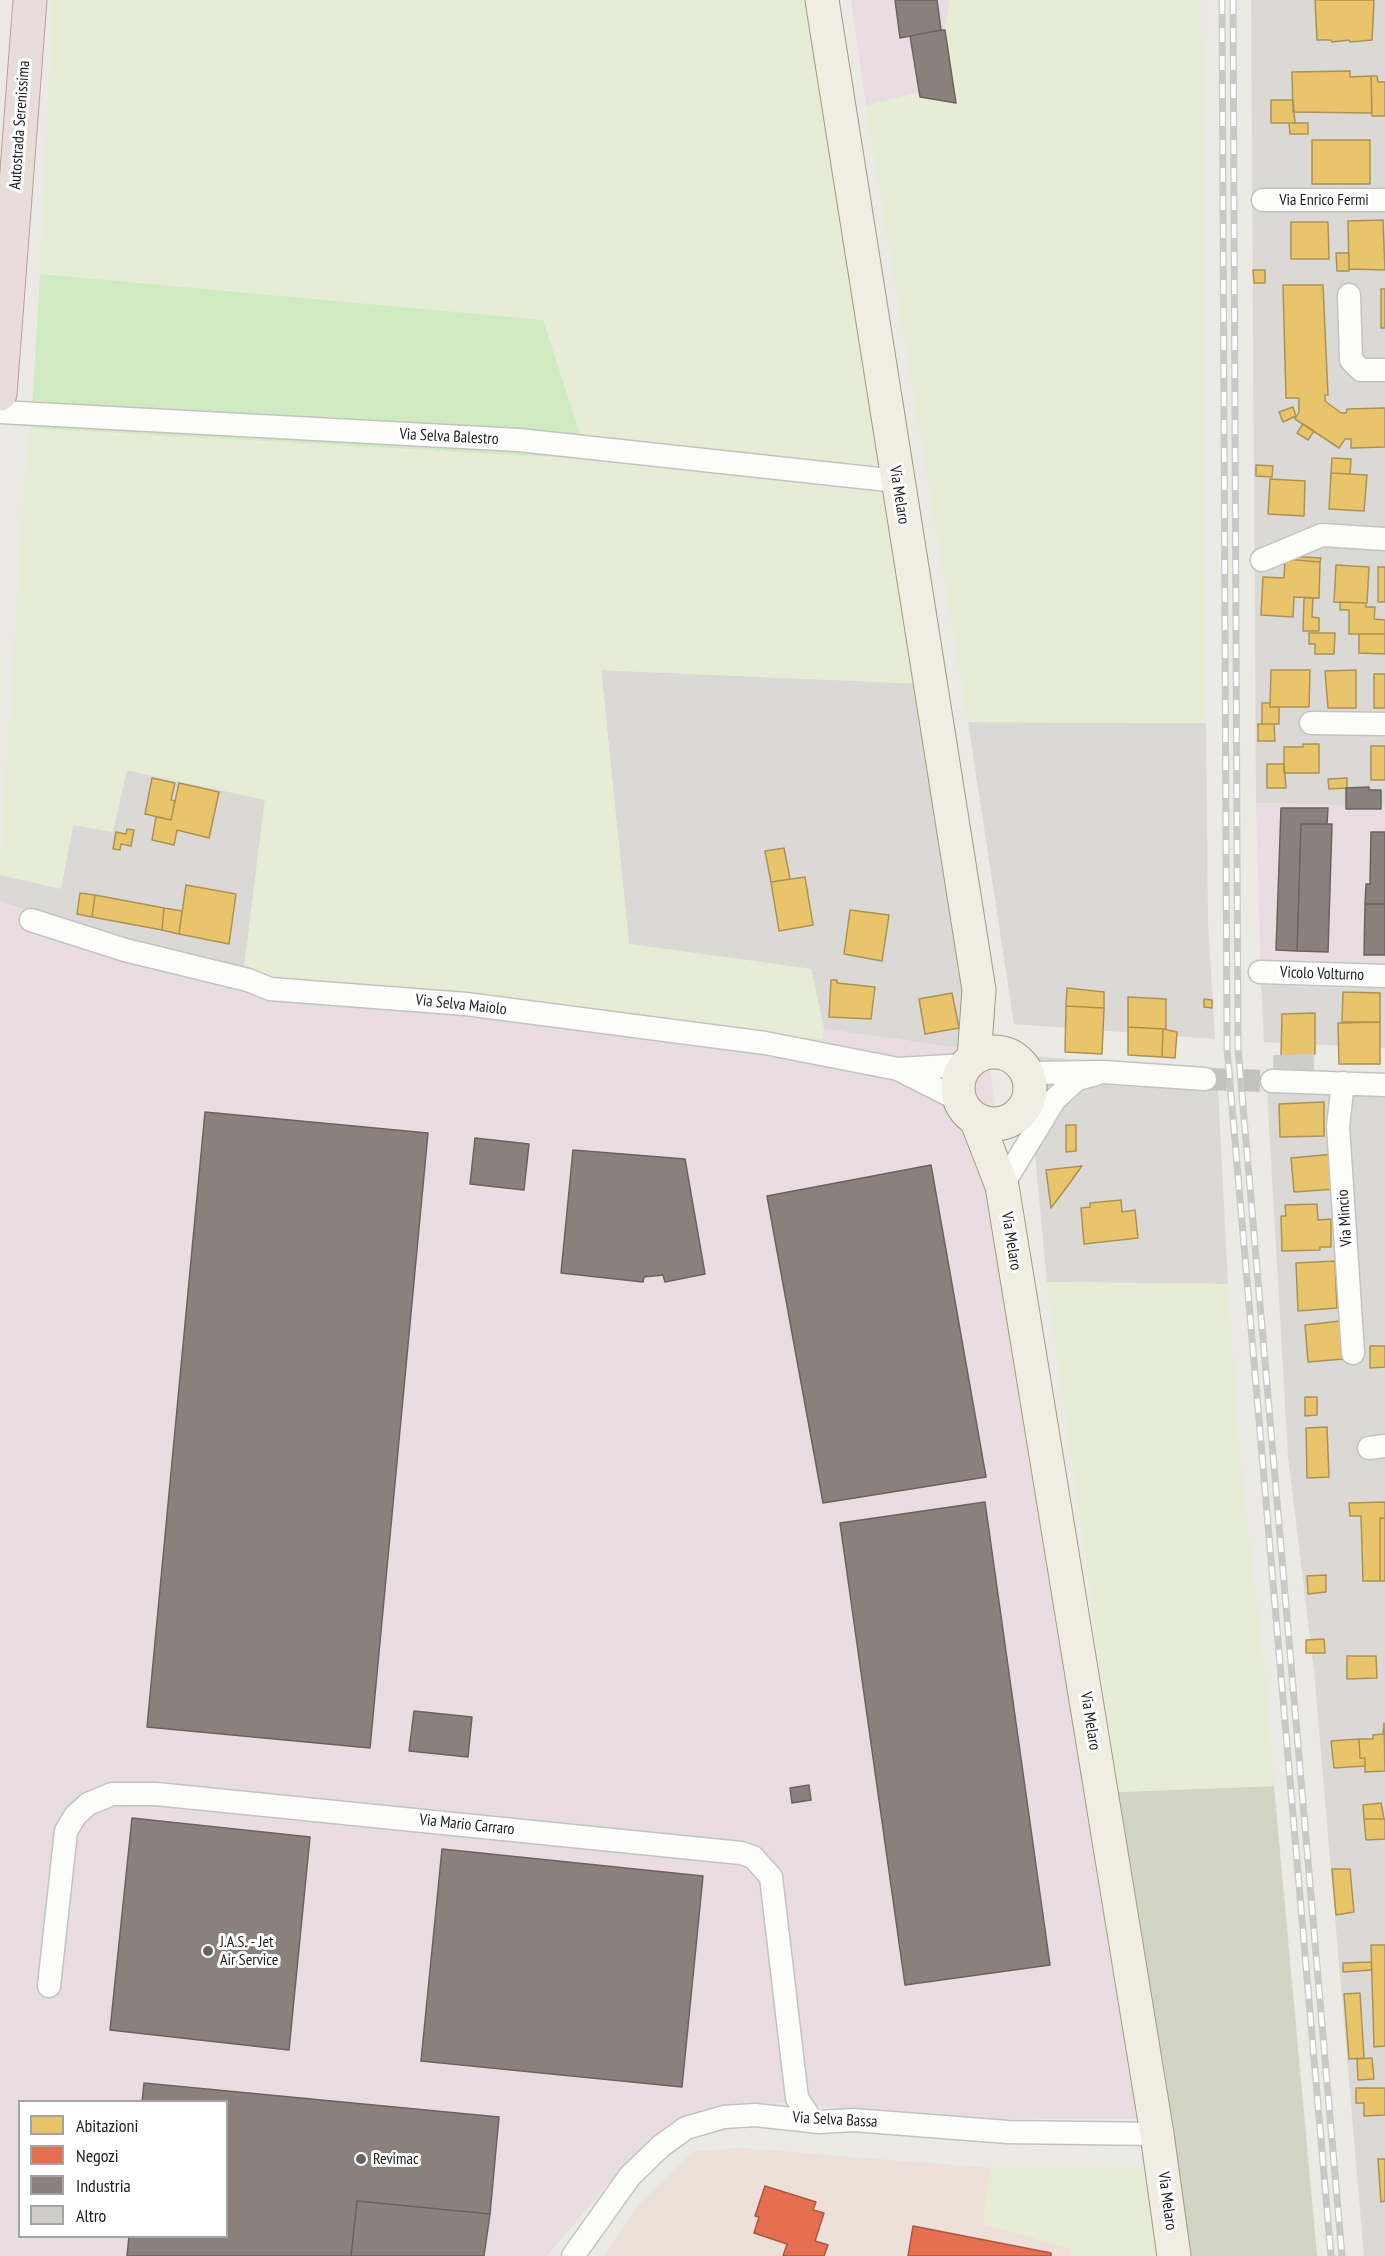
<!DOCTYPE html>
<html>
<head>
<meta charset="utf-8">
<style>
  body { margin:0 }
  #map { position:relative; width:1385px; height:2256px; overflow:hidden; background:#ebeae4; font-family:"PT Sans Narrow",sans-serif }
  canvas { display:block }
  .legend { position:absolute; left:18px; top:2100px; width:210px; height:138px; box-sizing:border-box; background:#fff; border:2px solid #a4a4a4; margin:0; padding:8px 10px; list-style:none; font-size:18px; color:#1c1c1c }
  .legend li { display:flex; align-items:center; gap:12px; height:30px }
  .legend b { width:30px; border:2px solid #a4a4a4 }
</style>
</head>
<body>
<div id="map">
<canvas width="1385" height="2256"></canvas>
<ul class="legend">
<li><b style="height:16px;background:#e9c46a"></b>Abitazioni</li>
<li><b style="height:16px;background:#e76f51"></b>Negozi</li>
<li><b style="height:16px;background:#8a817c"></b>Industria</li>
<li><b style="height:16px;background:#cfcdc9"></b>Altro</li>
</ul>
</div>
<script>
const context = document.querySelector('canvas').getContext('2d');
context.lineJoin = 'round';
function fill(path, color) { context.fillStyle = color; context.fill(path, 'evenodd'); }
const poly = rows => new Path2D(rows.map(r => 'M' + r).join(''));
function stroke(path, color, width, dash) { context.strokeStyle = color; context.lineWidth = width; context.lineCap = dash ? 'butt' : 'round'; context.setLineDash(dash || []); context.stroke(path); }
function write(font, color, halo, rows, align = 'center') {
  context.font = font + ' "PT Sans Narrow",sans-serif'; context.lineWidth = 6; context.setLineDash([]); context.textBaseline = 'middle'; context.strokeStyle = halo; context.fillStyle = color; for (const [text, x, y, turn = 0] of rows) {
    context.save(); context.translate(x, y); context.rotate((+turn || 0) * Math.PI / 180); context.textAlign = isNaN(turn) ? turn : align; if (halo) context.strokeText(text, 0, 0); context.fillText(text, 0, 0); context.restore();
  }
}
const residential = poly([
  [1251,0,1385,0,1385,806,1256,803],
  [601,670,926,684,986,1045,967,1049,824,1029,811,969,629,944],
  [968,722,1206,723,1208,923,1215,1039,1014,1024],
  [126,770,265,799,244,969,115,943,0,901,0,875,61,888,73,824],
  [1261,984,1327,988,1385,987,1385,1048,1264,1042],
  [1018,1055,1217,1070,1228,1284,1047,1282,1034,1144],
  [1266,1073,1385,1079,1385,2256,1364,2256,1314,1671,1288,1456]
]);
const commercial = poly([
  [740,2148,990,2168,983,2224,1072,2249,1071,2256,604,2256,638,2205,694,2151]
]);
const industrial = poly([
  [851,0,950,0,945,30,956,103,920,97,919,92,866,106],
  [1256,803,1385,806,1385,987,1327,988,1261,984],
  [0,901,115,943,204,965,821,1039,824,1029,967,1049,986,1045,1152,2119,940,2119,790,2103,741,2105,710,2111,671,2123,612,2179,547,2256,0,2256],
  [20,2102,226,2102,226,2236,20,2236]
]);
const construction = poly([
  [1274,1786,1317,2256,1185,2256,1118,1792]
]);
const farmland = poly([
  [53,0,820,0,926,684,601,670,629,944,811,969,824,1029,822,1039,640,1037,270,988,244,969,265,800,127,770,113,832,73,825,61,889,0,875,25,480,31,428,587,459,543,320,40,274],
  [950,0,1201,0,1206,723,968,722,866,106,919,92,920,97,956,102,945,30],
  [1047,1282,1228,1284,1240,1461,1265,1676,1274,1786,1118,1792],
  [990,2168,1135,2169,1160,2172,1172,2256,1071,2256,1072,2249,983,2224]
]);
const grass = poly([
  [40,274,543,320,588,459,31,428]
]);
const homes = poly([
  [1315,0,1374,0,1372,40,1350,42,1349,40,1332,42,1331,40,1317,40,1315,0],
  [1350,71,1350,77,1371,76,1372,113,1293,112,1292,72,1350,71],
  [1371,76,1377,76,1378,82,1385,82,1385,116,1372,116,1371,76],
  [1271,100,1293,100,1295,123,1271,123,1271,100],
  [1289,123,1308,123,1308,134,1290,134,1289,123],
  [1312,140,1370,140,1370,184,1312,184,1312,140],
  [1383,220,1385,270,1349,269,1348,221,1383,220],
  [1291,222,1328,222,1329,259,1291,259,1291,222],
  [1336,253,1349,253,1349,271,1337,271,1336,253],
  [1253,270,1265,270,1265,283,1254,283,1253,270],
  [1283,285,1323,285,1328,395,1325,395,1325,401,1341,413,1346,413,1347,409,1385,408,1385,447,1351,448,1351,439,1345,439,1339,448,1295,419,1299,412,1299,398,1286,398,1283,285],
  [1381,289,1385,289,1385,328,1381,328,1381,289],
  [1293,407,1296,416,1283,422,1279,412,1293,407],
  [1303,424,1314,431,1308,440,1297,433,1303,424],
  [1332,458,1351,459,1350,474,1331,473,1332,458],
  [1256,465,1273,466,1272,477,1256,476,1256,465],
  [1331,473,1367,475,1364,511,1329,509,1331,473],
  [1270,479,1305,481,1304,516,1268,514,1270,479],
  [1285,556,1321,558,1320,562,1285,559,1285,556],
  [1285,559,1320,562,1319,598,1294,597,1293,617,1261,615,1263,577,1284,578,1285,559],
  [1336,565,1369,567,1367,603,1334,602,1336,565],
  [1378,567,1385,567,1385,602,1378,602,1378,567],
  [1304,598,1313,598,1312,617,1319,618,1319,631,1303,631,1304,598],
  [1340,602,1366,603,1366,607,1375,607,1374,619,1385,620,1385,634,1349,634,1349,610,1340,610,1340,602],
  [1309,633,1335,633,1334,654,1315,654,1315,644,1309,644,1309,633],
  [1359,634,1385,634,1385,654,1359,653,1359,634],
  [1271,670,1310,670,1309,707,1270,707,1271,670],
  [1356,670,1356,708,1328,708,1325,671,1356,670],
  [1374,674,1385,674,1385,708,1374,708,1374,674],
  [1262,703,1270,703,1270,707,1279,707,1279,724,1262,724,1262,703],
  [1258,724,1274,724,1275,741,1258,741,1258,724],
  [1303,744,1319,744,1319,773,1284,773,1284,747,1303,747,1303,744],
  [1371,746,1385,746,1385,780,1371,780,1371,746],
  [1267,764,1284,764,1286,788,1267,788,1267,764],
  [152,778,175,783,171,800,175,801,171,820,145,814,152,778],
  [1347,778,1347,788,1329,789,1328,779,1347,778],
  [179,783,219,792,209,838,177,830,174,845,152,840,156,817,171,820,179,783],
  [127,829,134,830,131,846,121,844,120,850,113,849,116,832,126,834,127,829],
  [784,848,790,879,771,882,765,851,784,848],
  [805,877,813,925,779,931,771,882,805,877],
  [186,885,236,894,229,944,179,934,186,885],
  [80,893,95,895,92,917,77,914,80,893],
  [95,895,164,908,162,930,92,917,95,895],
  [164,908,182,911,179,934,162,930,164,908],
  [850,910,889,915,882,961,844,954,850,910],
  [831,980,837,980,837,983,875,987,871,1019,829,1017,831,980],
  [1067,988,1104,992,1104,1008,1066,1006,1067,988],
  [1343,992,1380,993,1380,1022,1342,1022,1343,992],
  [952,993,959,1028,925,1034,919,999,952,993],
  [1128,997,1166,999,1166,1029,1128,1027,1128,997],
  [1204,999,1212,1000,1212,1008,1204,1007,1204,999],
  [1066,1006,1104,1008,1102,1054,1065,1052,1066,1006],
  [1315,1013,1315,1054,1281,1056,1282,1014,1315,1013],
  [1380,1022,1380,1064,1339,1064,1338,1023,1380,1022],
  [1128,1027,1163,1029,1162,1057,1128,1055,1128,1027],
  [1163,1029,1177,1032,1175,1058,1162,1057,1163,1029],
  [1324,1102,1324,1136,1280,1137,1279,1104,1324,1102],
  [1066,1125,1076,1125,1076,1151,1066,1152,1066,1125],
  [1334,1154,1336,1189,1294,1192,1291,1158,1334,1154],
  [1082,1166,1069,1184,1051,1208,1046,1170,1082,1166],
  [1121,1200,1122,1212,1135,1210,1138,1238,1084,1244,1081,1208,1090,1207,1090,1203,1121,1200],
  [1317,1204,1318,1220,1331,1219,1331,1247,1320,1247,1320,1250,1282,1251,1281,1216,1286,1216,1285,1205,1317,1204],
  [1335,1261,1337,1308,1298,1311,1296,1263,1335,1261],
  [1340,1321,1343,1359,1308,1362,1305,1325,1340,1321],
  [1370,1346,1385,1346,1385,1367,1370,1368,1370,1346],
  [1305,1397,1317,1397,1317,1415,1305,1416,1305,1397],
  [1327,1427,1329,1477,1307,1478,1306,1428,1327,1427],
  [1385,1502,1385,1518,1380,1518,1380,1581,1363,1581,1361,1516,1350,1516,1349,1503,1385,1502],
  [1380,1518,1385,1518,1385,1581,1380,1581,1380,1518],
  [1326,1575,1326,1592,1308,1594,1307,1576,1326,1575],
  [1324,1639,1325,1653,1306,1653,1306,1640,1324,1639],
  [1347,1656,1376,1656,1377,1678,1347,1679,1347,1656],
  [1384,1723,1385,1771,1365,1772,1365,1758,1360,1758,1359,1739,1373,1739,1373,1735,1383,1734,1384,1723],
  [1359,1739,1360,1758,1365,1758,1365,1766,1334,1768,1331,1741,1359,1739],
  [1381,1803,1384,1819,1364,1819,1363,1805,1381,1803],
  [1364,1819,1385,1819,1385,1839,1366,1840,1364,1819],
  [1332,1869,1350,1869,1354,1912,1336,1915,1332,1869],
  [1371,1945,1385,1945,1385,2046,1374,2047,1371,1945],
  [1371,1962,1372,1970,1343,1972,1343,1963,1371,1962],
  [1360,1993,1364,2058,1349,2059,1344,1994,1360,1993],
  [1372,2058,1374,2079,1358,2080,1357,2059,1372,2058],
  [1356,2088,1385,2088,1385,2115,1364,2116,1364,2103,1356,2103,1356,2088],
  [1378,2159,1385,2159,1385,2201,1381,2202,1378,2159]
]);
const shops = poly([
  [765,2186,816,2202,813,2210,824,2213,815,2241,828,2245,824,2256,783,2256,787,2244,754,2233,759,2217,755,2216,765,2186],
  [913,2226,1051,2253,1051,2256,908,2256,913,2226]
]);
const industry = poly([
  [895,0,937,0,941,30,900,38,895,0],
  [941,30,945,30,956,103,920,97,910,36,941,30],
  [1369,787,1369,790,1381,790,1381,809,1346,809,1346,788,1369,787],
  [1281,808,1328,808,1327,824,1301,824,1297,951,1276,950,1281,808],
  [1301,824,1332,824,1328,952,1297,951,1301,824],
  [1371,832,1385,832,1385,904,1365,904,1366,884,1370,884,1371,832],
  [1365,904,1385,904,1385,955,1364,955,1365,904],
  [205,1112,428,1133,370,1748,147,1727,205,1112],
  [475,1138,529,1144,524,1190,470,1184,475,1138],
  [573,1150,685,1159,705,1274,665,1282,663,1275,644,1277,643,1282,561,1273,573,1150],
  [931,1165,986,1477,823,1503,767,1196,931,1165],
  [985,1502,1050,1965,905,1985,840,1523,985,1502],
  [414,1711,472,1717,468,1757,409,1751,414,1711],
  [809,1785,811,1800,792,1803,790,1788,809,1785],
  [132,1818,310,1837,289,2050,110,2030,132,1818],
  [442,1849,703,1876,682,2087,421,2061,442,1849],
  [144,2083,499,2117,490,2214,357,2201,351,2256,127,2256,129,2236,226,2236,226,2102,142,2102,144,2083],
  [357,2201,490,2214,484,2256,351,2256,357,2201]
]);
const building = poly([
  [1313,1054,1313,1071,1274,1070,1274,1056,1313,1054]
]);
const minorTunnel = poly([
  [1205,1079,1272,1081]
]);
const minor = poly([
  [1263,200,1385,200],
  [1349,295,1351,360,1361,370,1385,370],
  [0,412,519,440,897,481],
  [1262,560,1322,535,1385,539],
  [1311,723,1385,724],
  [31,920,125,950,248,980,270,989,466,1004,765,1043,898,1069,966,1065],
  [1260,972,1385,976],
  [898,1069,961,1101],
  [1027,1073,1103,1072,1205,1079],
  [1272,1081,1385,1085],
  [1343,1083,1338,1126,1353,1353],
  [1002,1186,1055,1099,1077,1079,1096,1074],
  [1369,1448,1385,1446],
  [49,1986,66,1831,75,1816,88,1804,112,1794,156,1794,741,1853,753,1857,771,1877,797,2098,812,2121,820,2122],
  [573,2256,630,2176,661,2146,686,2128,724,2117,755,2115,820,2122,853,2120,1008,2132,1157,2134]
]);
const primary = poly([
  [822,0,979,990,974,1058],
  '958 1088a36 36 0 1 1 72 0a36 36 0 1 1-72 0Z',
  [976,1119,1002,1186,1157,2134,1174,2256]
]);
const motorway = poly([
  [0,394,30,0]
]);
const rail = poly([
  [1222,0,1227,1048,1331,2256],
  [1233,0,1238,1048,1342,2256]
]);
const markers = [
  [208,1951,6,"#646462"],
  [361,2159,6,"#646462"]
];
const streetNames = [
  ["Autostrada Serenissima",20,125,-86],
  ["Via Enrico Fermi",1324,200],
  ["Via Selva Balestro",449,437,3],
  ["Via Melaro",899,495,81],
  ["Vicolo Volturno",1322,974,2],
  ["Via Selva Maiolo",461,1005,6],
  ["Via Mincio",1345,1218,-94],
  ["Via Melaro",1011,1241,81],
  ["Via Melaro",1090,1721,81],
  ["Via Mario Carraro",467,1825,6],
  ["Via Selva Bassa",835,2120,3],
  ["Via Melaro",1167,2201,82]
];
const poiNames = [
  ["J.A.S. - Jet",220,1942],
  ["Air Service",220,1960],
  ["Revimac",373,2159]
];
fill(residential, '#dad9d6');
fill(commercial, '#ede0d8');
fill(industrial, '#e9dde1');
fill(construction, '#d2d4c6');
fill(farmland, '#e7ecd6');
fill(grass, '#d0eac1');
fill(homes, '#e9c46a');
stroke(homes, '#ac9253', 1.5);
fill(shops, '#e76f51');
stroke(shops, '#aa5641', 1.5);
fill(industry, '#8a817c');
stroke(industry, '#69635f', 1.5);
fill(building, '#cfcdc9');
stroke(building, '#cecbc5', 1.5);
stroke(minorTunnel, '#c2c1bc', 22, [22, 11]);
stroke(minor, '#c3c3c0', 25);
stroke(primary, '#a19c81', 35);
stroke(motorway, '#c09c9e', 35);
stroke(minor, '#fcfcfb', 22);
stroke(primary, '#f0ede2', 33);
stroke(motorway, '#e9dddc', 33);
stroke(rail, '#c9c9c8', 7);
stroke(rail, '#fff', 4.5, [14]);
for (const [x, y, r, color] of markers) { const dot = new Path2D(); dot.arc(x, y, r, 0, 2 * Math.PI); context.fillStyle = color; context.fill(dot); stroke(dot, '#fff', 2); }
write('16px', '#1c1c1c', '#fff', streetNames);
write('16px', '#1c1c1c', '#fff', poiNames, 'left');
</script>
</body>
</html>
